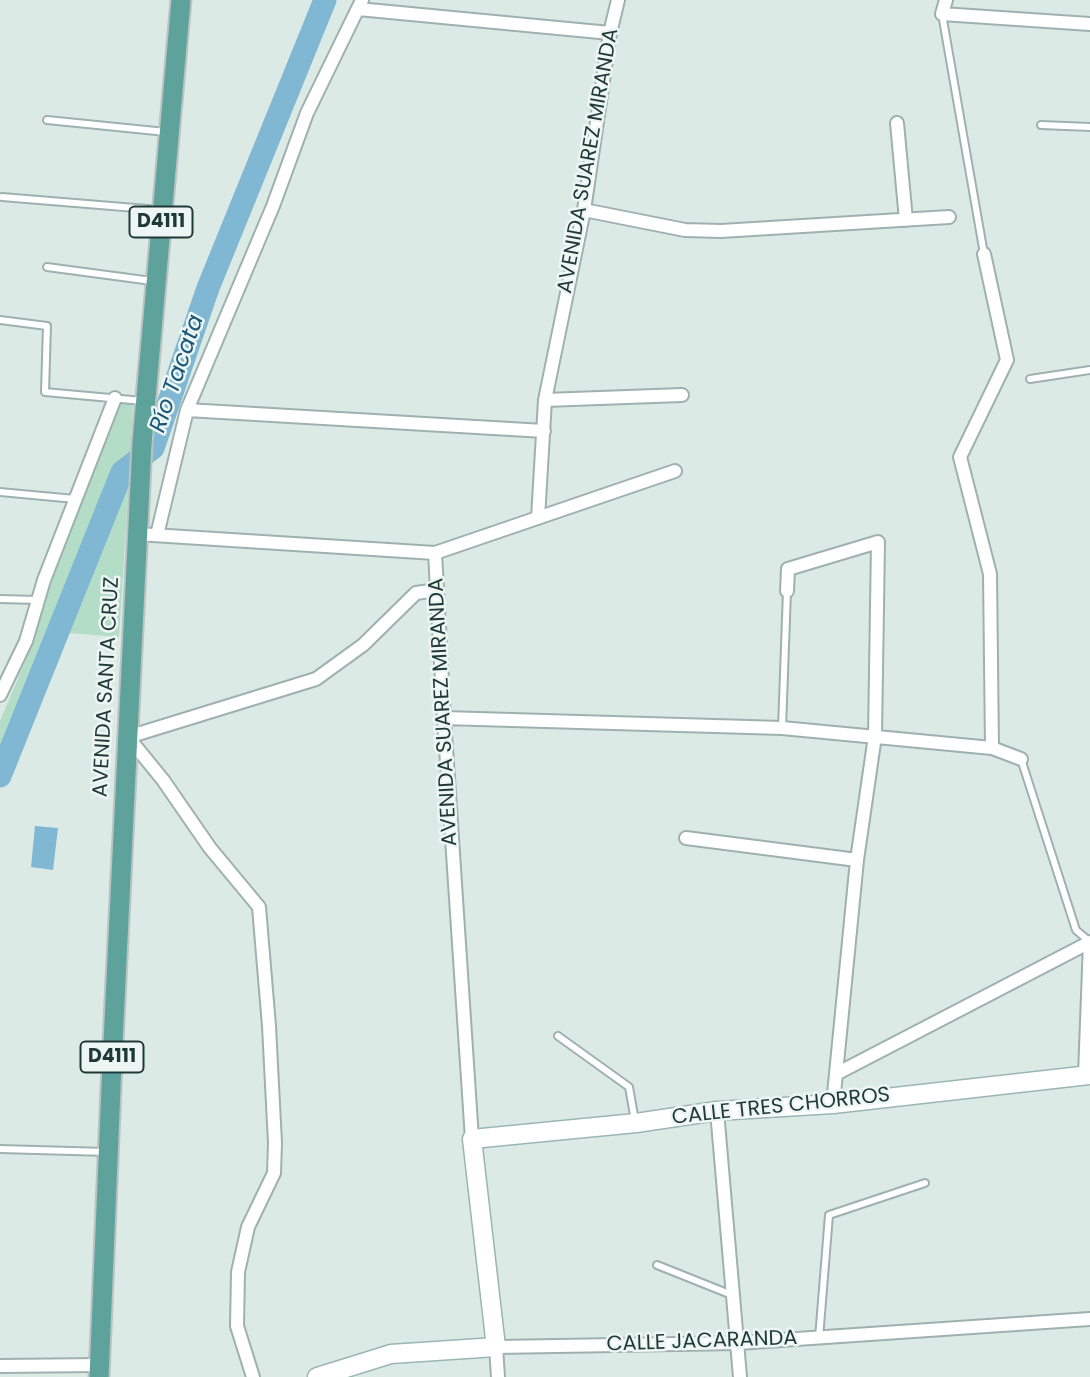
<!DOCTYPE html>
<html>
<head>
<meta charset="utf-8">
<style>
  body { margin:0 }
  canvas { display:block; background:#dceae6 }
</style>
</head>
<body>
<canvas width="1090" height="1377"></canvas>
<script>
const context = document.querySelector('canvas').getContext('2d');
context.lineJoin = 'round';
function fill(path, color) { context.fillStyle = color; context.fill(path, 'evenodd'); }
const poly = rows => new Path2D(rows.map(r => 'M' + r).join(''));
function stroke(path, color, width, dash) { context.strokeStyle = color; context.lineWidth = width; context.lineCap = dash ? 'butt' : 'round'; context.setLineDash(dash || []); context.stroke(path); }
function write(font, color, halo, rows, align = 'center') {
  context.font = font + ' Poppins,sans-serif'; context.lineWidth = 5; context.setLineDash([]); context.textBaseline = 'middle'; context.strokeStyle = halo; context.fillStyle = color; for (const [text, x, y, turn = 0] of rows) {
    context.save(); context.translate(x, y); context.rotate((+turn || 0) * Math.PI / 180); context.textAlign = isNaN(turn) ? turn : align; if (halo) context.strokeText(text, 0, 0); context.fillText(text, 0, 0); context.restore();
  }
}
const green = poly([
  [120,404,133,404,130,461,120,464,0,754,0,721,32,645,50,583],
  [129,479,119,637,68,633]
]);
const water = poly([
  [35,826,58,828,53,870,31,867]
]);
const river = poly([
  [0,776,122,472,153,448,208,288,325,0]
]);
const lane = poly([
  [942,14,984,254],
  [47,120,166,132],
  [1041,125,1090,127],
  [2,197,160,210],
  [47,267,152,281],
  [0,320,47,326,45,392,143,401],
  [1030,379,1090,370],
  [0,492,75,499],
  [0,599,38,600],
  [782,728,787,591],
  [1021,759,1076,930,1090,942],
  [558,1036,629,1087,635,1121],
  [0,1149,107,1152],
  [657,1265,732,1295],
  [819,1338,829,1215,925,1183]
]);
const street = poly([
  [946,0,942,14,1090,24],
  [358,9,610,33],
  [897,123,906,220],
  [584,210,685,230,721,231,949,217],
  [984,254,1007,360,960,457,990,574,992,748],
  [545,400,682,395],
  [187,410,544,431],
  [538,518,545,400,584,210,610,33,618,0],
  [137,534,435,553,675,471],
  [157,535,187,410,273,206,307,113,362,0],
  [435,553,444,718,472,1139],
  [787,591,788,569,878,542,875,736,857,860,833,1104],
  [0,695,26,641,44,580,115,398],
  [444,718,782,728,992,748,1021,759],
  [686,838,857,860],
  [836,1074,1090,942],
  [1085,1075,1090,942],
  [717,1111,740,1377],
  [0,1366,99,1365],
  [253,1377,237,1326,238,1272,248,1227,274,1173,275,1143,269,1026,259,907,210,848,163,780,128,737,316,679,363,645,416,593,437,590],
  [498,1377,496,1347,738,1343,1090,1319]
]);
const secondary = poly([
  [317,1377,391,1354,496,1347,472,1139,636,1123,717,1111,833,1104,1090,1075]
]);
const primary = poly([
  [99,1377,112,1063,142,443,181,0]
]);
const shields = [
  [161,222,63],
  [112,1057,63]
];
const shieldNames = [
  ["D4111",161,222],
  ["D4111",112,1057]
];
const streetNames = [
  ["AVENIDA SUAREZ MIRANDA",589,161,-80],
  ["AVENIDA SANTA CRUZ",107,687,-87],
  ["AVENIDA SUAREZ MIRANDA",444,712,-93],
  ["CALLE TRES CHORROS",781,1107,-6],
  ["CALLE JACARANDA",702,1342,-2]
];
const waterNames = [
  ["Río Tacata",178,374,-71]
];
fill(green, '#b3ddc6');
fill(water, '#80b8d3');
stroke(river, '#80b8d3', 23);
stroke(lane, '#9fb1ae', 10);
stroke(street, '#9fb1ae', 16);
stroke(secondary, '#9bb6b1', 21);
stroke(primary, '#bcc4c3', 23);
stroke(lane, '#fff', 6);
stroke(street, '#fff', 12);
stroke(secondary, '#fff', 18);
stroke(primary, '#5ea29c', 19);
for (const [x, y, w] of shields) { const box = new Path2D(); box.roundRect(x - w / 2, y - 15.5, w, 31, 5); context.fillStyle = '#edf6f3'; context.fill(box); stroke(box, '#1e3937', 2); }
write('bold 19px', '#1e3937', null, shieldNames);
write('21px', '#1e3937', '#edf6f3', streetNames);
write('italic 23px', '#165678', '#edf6f3', waterNames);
</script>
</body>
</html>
